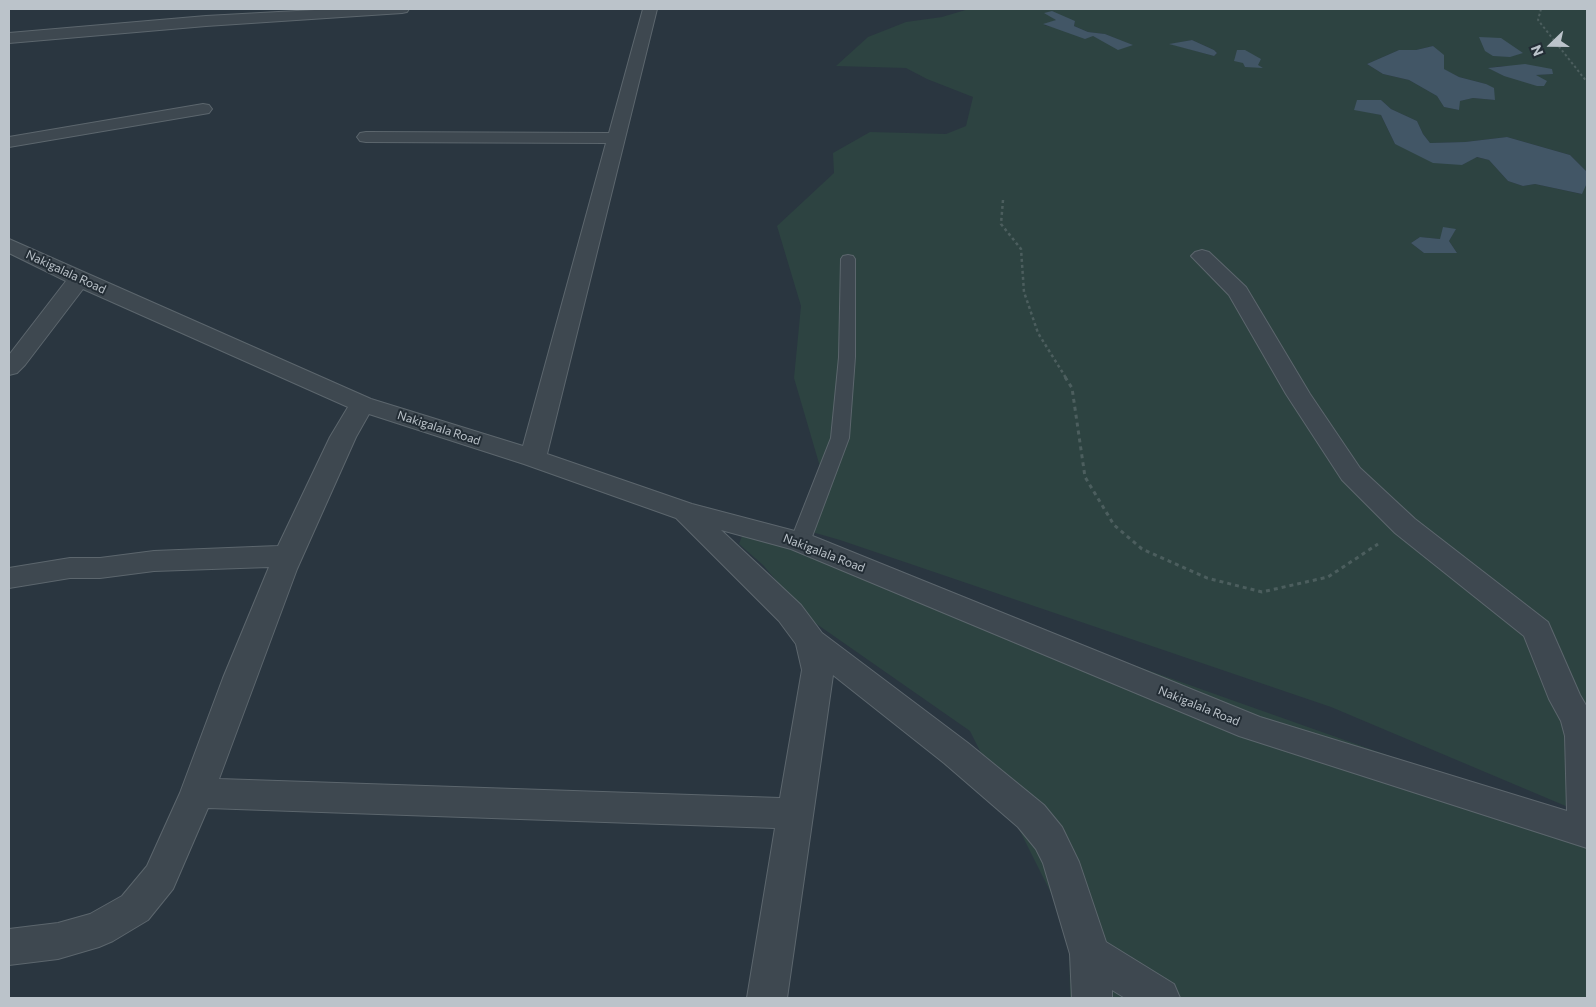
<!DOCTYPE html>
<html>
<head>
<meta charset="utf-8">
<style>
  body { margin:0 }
  #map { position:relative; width:1596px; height:1007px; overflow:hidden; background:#2a3640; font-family:Commissioner,sans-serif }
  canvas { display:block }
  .frame { position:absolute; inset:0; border:10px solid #bbc3ca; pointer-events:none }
  .north { position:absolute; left:1526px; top:20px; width:50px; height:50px; -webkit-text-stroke:4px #232d35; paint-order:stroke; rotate:248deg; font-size:14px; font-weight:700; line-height:20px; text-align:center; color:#bbc3ca }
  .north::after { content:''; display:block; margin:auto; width:18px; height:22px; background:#bbc3ca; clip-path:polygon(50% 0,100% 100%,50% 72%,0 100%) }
</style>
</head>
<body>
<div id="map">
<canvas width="1596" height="1007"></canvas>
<div class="frame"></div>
<div class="north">N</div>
</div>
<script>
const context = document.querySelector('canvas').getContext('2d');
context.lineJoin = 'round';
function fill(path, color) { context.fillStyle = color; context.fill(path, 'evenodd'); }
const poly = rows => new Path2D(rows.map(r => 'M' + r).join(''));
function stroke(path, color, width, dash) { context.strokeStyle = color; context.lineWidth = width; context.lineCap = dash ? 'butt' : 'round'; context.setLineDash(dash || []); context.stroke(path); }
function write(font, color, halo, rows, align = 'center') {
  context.font = font + ' Commissioner,sans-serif'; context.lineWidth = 4; context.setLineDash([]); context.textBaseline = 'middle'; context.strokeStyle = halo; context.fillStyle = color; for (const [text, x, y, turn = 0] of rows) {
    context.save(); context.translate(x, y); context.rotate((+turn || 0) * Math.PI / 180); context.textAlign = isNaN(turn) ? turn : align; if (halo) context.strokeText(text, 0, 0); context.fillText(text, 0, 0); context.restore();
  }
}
const green = poly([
  [969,9,1587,9,1587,172,1570,155,1507,137,1465,142,1430,143,1423,134,1417,121,1391,109,1381,100,1354,109,1381,115,1395,144,1462,165,1476,157,1489,160,1508,181,1523,186,1535,184,1581,194,1587,183,1587,815,1331,707,840,540,805,530,823,477,794,378,801,306,777,226,834,173,833,153,870,132,946,134,966,126,973,97,927,79,906,68,836,66,868,37,906,22,942,17],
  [1045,13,1075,21,1074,26,1088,32,1105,34,1132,45,1106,42,1093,36,1044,25,1057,20],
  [1192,40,1214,50,1217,53,1214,56,1171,44],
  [1433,46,1443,61,1443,69,1459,77,1486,84,1495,100,1473,98,1459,101,1459,110,1444,107,1437,96,1409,80,1383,74,1367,64,1399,50,1416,50],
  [1502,66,1552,74,1504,76,1489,68],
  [1455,230,1449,241,1457,253,1424,253,1411,243,1420,237,1440,239],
  [756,535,1054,637,1587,826,1587,998,1070,998,1069,929,970,731,808,618,763,565,739,544,742,536]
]);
const water = poly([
  [1052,11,1075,21,1074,26,1088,32,1105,34,1133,45,1118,50,1093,36,1085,39,1043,24,1056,20,1044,13],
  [1479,37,1501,38,1523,53,1510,57,1493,56,1485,51],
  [1192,40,1214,50,1217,53,1214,56,1169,44],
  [1433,46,1444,55,1444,69,1459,77,1486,84,1494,88,1495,100,1473,98,1460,101,1459,110,1444,107,1437,96,1409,80,1383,74,1367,64,1399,50,1416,50],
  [1237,50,1245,50,1261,59,1258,65,1263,68,1245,67,1243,63,1234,61],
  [1525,64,1552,69,1553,74,1536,75,1547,81,1544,86,1537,86,1504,76,1488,68],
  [1357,100,1381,100,1391,109,1417,121,1423,134,1430,143,1465,142,1507,137,1570,155,1587,172,1587,183,1582,194,1535,184,1523,186,1508,181,1489,160,1477,157,1462,165,1433,163,1395,144,1381,115,1354,110],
  [1443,227,1456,229,1449,241,1457,253,1424,253,1411,243,1420,237,1440,239]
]);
const pathFar2 = poly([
  [1541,9,1538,20,1587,82]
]);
const pathFar1 = poly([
  [1003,200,1001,224,1021,249,1024,292,1038,333,1066,378]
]);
const path = poly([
  [1065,377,1072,388,1085,477,1114,525,1142,549,1207,578,1262,592,1328,577,1378,544]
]);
const service = poly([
  [848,255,853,256,855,259,855,357,849,438,810,542,807,547,800,549,793,547,790,542,831,438,839,357,841,259,843,256,848,255]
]);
const minor = poly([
  [333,9,409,9,407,12,402,13,206,26,9,43,9,33,206,16,333,9],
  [643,9,657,9,547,454,692,504,810,535,1260,717,1567,811,1565,736,1561,721,1549,699,1524,636,1395,533,1342,480,1286,394,1229,295,1191,256,1195,252,1202,250,1209,252,1246,287,1310,394,1360,468,1415,519,1548,622,1580,695,1587,707,1587,848,1239,736,791,549,721,530,801,605,822,633,968,743,1044,805,1062,827,1079,862,1106,942,1174,984,1180,998,1125,998,1112,990,1112,998,1072,998,1070,954,1043,863,1036,849,1018,827,944,763,833,675,787,998,747,998,775,828,208,808,173,889,148,920,113,941,99,947,58,959,9,965,9,929,58,923,90,914,122,896,147,866,180,793,223,678,269,567,154,571,100,578,70,578,9,588,9,568,70,558,100,558,154,551,278,546,330,437,348,407,83,289,25,365,17,373,9,375,9,355,66,281,9,253,9,239,371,399,523,446,606,143,366,142,360,141,357,137,360,133,366,132,609,133,643,9],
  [369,414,524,464,676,518,779,621,796,644,802,670,780,798,219,779,297,569,356,437,369,414],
  [203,104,209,105,212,109,209,113,9,147,9,137,203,104]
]);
const streetNames = [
  ["Nakigalala Road",66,272,25],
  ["Nakigalala Road",439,428,18],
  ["Nakigalala Road",824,553,21],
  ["Nakigalala Road",1199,706,22]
];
fill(green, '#2d4341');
fill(water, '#425666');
stroke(service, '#5c666d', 2);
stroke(minor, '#5c666d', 2);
stroke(pathFar2, '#4c5e5e', 2, [2.5, 2.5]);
stroke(pathFar1, '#4c5e5e', 2.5, [3, 3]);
stroke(path, '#4c5e5e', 3, [4, 4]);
fill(service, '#3e4850');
fill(minor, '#3e4850');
write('12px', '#bbc3ca', '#232d35', streetNames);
</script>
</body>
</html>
